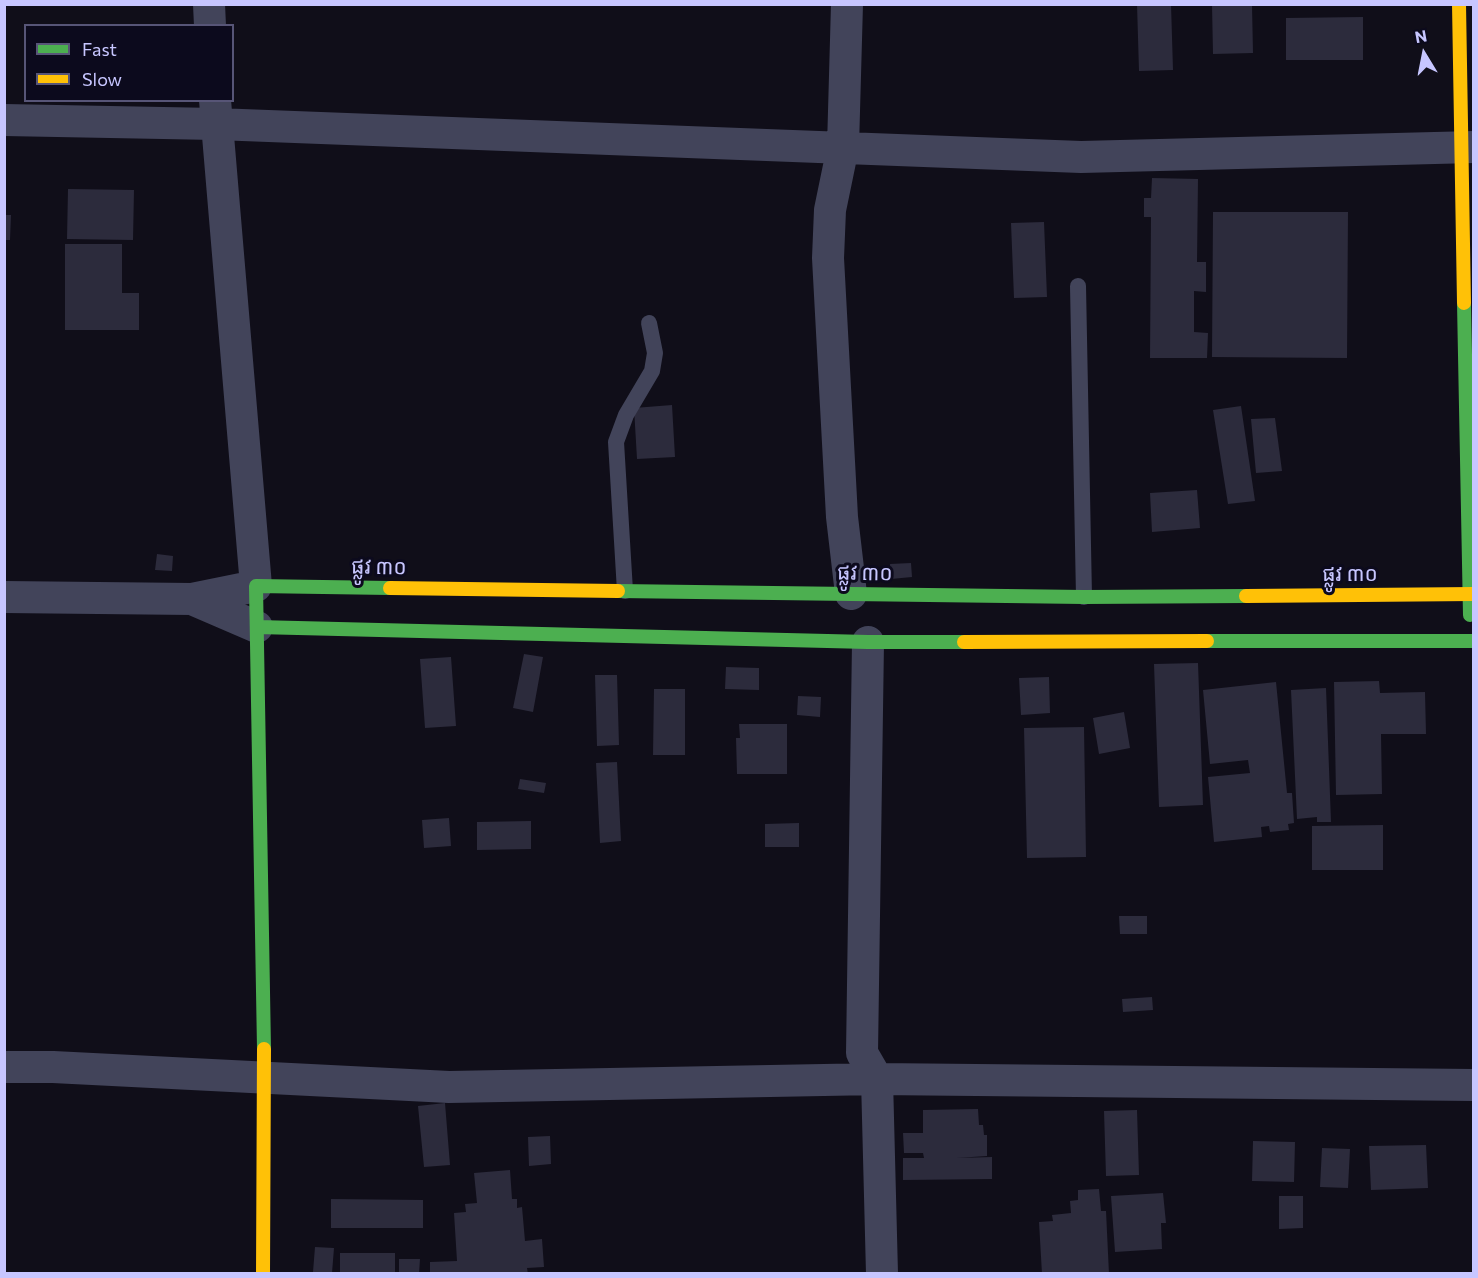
<!DOCTYPE html>
<html>
<head>
<meta charset="utf-8">
<style>
  body { margin:0 }
  #map { position:relative; width:1478px; height:1278px; overflow:hidden; background:#100e19; font-family:Commissioner,sans-serif }
  canvas { display:block }
  .frame { position:absolute; inset:0; border:6px solid #c7c6ff; pointer-events:none }
  .legend { position:absolute; left:24px; top:24px; width:210px; height:78px; box-sizing:border-box; background:#0c0a1d; border:2px solid #575577; margin:0; padding:8px 10px; list-style:none; font-size:18px; color:#c7c6ff }
  .legend li { display:flex; align-items:center; gap:12px; height:30px }
  .legend b { width:30px; border:2px solid #575577 }
  .north { position:absolute; left:1394px; top:24px; width:60px; height:60px; -webkit-text-stroke:4px #0c0a1d; paint-order:stroke; rotate:350deg; font-size:16px; font-weight:700; line-height:24px; text-align:center; color:#c7c6ff }
  .north::after { content:''; display:block; margin:auto; width:21px; height:27px; background:#c7c6ff; clip-path:polygon(50% 0,100% 100%,50% 72%,0 100%) }
</style>
</head>
<body>
<div id="map">
<canvas width="1478" height="1278"></canvas>
<div class="frame"></div>
<ul class="legend">
<li><b style="height:8px;background:#4caf50"></b>Fast</li>
<li><b style="height:8px;background:#ffc107"></b>Slow</li>
</ul>
<div class="north">N</div>
</div>
<script>
const context = document.querySelector('canvas').getContext('2d');
context.lineJoin = 'round';
function fill(path, color) { context.fillStyle = color; context.fill(path, 'evenodd'); }
const poly = rows => new Path2D(rows.map(r => 'M' + r).join(''));
function stroke(path, color, width, dash) { context.strokeStyle = color; context.lineWidth = width; context.lineCap = dash ? 'butt' : 'round'; context.setLineDash(dash || []); context.stroke(path); }
function write(font, color, halo, rows, align = 'center') {
  context.font = font + ' Commissioner,"Noto Sans Khmer",sans-serif'; context.lineWidth = 6; context.setLineDash([]); context.textBaseline = 'middle'; context.strokeStyle = halo; context.fillStyle = color; for (const [text, x, y, turn = 0] of rows) {
    context.save(); context.translate(x, y); context.rotate((+turn || 0) * Math.PI / 180); context.textAlign = isNaN(turn) ? turn : align; if (halo) context.strokeText(text, 0, 0); context.fillText(text, 0, 0); context.restore();
  }
}
const building = poly([
  [1137,4,1171,4,1173,70,1139,71],
  [1212,5,1252,5,1253,53,1213,54],
  [1363,17,1363,60,1286,60,1286,18],
  [1152,178,1198,179,1197,262,1206,262,1206,292,1194,291,1194,332,1208,333,1207,358,1150,358,1151,217,1144,217,1144,198,1151,198],
  [68,189,134,190,133,240,67,239],
  [1213,212,1348,212,1347,358,1212,357],
  [4,215,11,215,10,240,4,240],
  [1044,222,1047,297,1014,298,1011,223],
  [65,244,122,244,122,293,139,293,139,330,65,330],
  [672,405,675,457,637,459,634,408],
  [1241,406,1255,501,1228,504,1213,410],
  [1275,418,1282,471,1256,473,1251,419],
  [1197,490,1200,528,1152,532,1150,493],
  [157,554,173,556,172,571,155,570],
  [911,563,912,577,891,579,890,564],
  [524,654,543,657,533,712,513,708],
  [451,657,456,726,425,728,420,659],
  [1198,663,1203,805,1159,807,1154,664],
  [726,667,759,668,759,690,725,689],
  [595,675,617,675,619,745,597,746],
  [1049,677,1050,713,1021,715,1019,678],
  [1379,681,1380,693,1425,692,1426,734,1381,734,1382,794,1336,795,1334,682],
  [1276,682,1287,793,1292,793,1294,823,1288,824,1289,830,1270,832,1269,826,1261,827,1262,837,1214,842,1208,777,1250,773,1248,760,1210,764,1203,690],
  [1326,688,1331,822,1317,822,1317,817,1297,819,1291,690],
  [654,689,685,689,685,755,653,755],
  [798,696,821,697,820,717,797,715],
  [1124,712,1130,748,1099,754,1093,718],
  [739,724,787,724,787,774,737,774,736,738,740,738],
  [1084,727,1086,857,1027,858,1024,728],
  [617,762,621,841,600,843,596,763],
  [520,779,546,783,544,793,518,789],
  [449,818,451,846,424,848,422,820],
  [531,821,531,849,477,850,477,822],
  [799,823,799,847,765,847,765,824],
  [1383,825,1383,870,1312,870,1312,826],
  [1119,916,1147,916,1147,934,1120,934],
  [1152,997,1153,1010,1123,1012,1122,999],
  [445,1103,450,1165,424,1167,418,1106],
  [978,1109,979,1125,983,1125,984,1135,987,1135,987,1156,957,1158,992,1157,992,1179,903,1180,903,1158,924,1158,923,1153,904,1153,903,1133,923,1133,923,1110],
  [1137,1110,1139,1175,1106,1176,1104,1111],
  [550,1136,551,1164,529,1166,528,1137],
  [1253,1141,1295,1142,1294,1182,1252,1181],
  [1426,1145,1428,1188,1371,1190,1369,1146],
  [1322,1148,1350,1149,1348,1188,1320,1187],
  [510,1170,512,1199,517,1199,517,1208,522,1207,525,1241,542,1239,544,1267,527,1268,528,1274,430,1274,430,1262,457,1261,454,1213,466,1212,465,1204,477,1203,474,1173],
  [1099,1189,1101,1211,1106,1211,1109,1274,1042,1274,1039,1222,1053,1221,1052,1215,1071,1213,1070,1201,1078,1200,1078,1190],
  [1163,1193,1166,1223,1161,1223,1162,1249,1115,1252,1111,1196],
  [1279,1196,1303,1196,1303,1228,1279,1229],
  [331,1199,423,1200,423,1228,331,1228],
  [315,1247,334,1248,332,1273,313,1272],
  [340,1253,395,1253,395,1272,340,1272],
  [399,1259,420,1259,419,1274,399,1274]
]);
const lane = poly([
  [1078,286,1084,597],
  [625,591,616,442,626,415,652,371,655,353,649,323]
]);
const street = poly([
  [209,4,210,26],
  [847,4,843,147,830,210,828,258,842,517,851,594],
  [4,120,216,124,1081,157,1474,147],
  [4,597,192,599,256,586,215,100],
  [192,599,257,627],
  [868,642,862,1053,877,1079,882,1274],
  [4,1067,53,1067,449,1087,877,1079,1474,1085]
]);
const fast = poly([
  [1464,303,1470,615],
  [618,591,1084,597,1246,596],
  [257,627,868,642,964,642],
  [1207,641,1474,641],
  [264,1049,256,586,390,588]
]);
const slow = poly([
  [1459,4,1464,303],
  [390,588,618,591],
  [1246,596,1474,594],
  [964,642,1207,641],
  [263,1274,264,1049]
]);
const streetNames = [
  ["ផ្លូវ ៣០",379,567,1],
  ["ផ្លូវ ៣០",865,573,1],
  ["ផ្លូវ ៣០",1350,574]
];
fill(building, '#2c2b3c');
stroke(lane, '#42445a', 16);
stroke(street, '#42445a', 32);
stroke(fast, '#4caf50', 14);
stroke(slow, '#ffc107', 14);
write('21px', '#c7c6ff', '#0c0a1d', streetNames);
</script>
</body>
</html>
